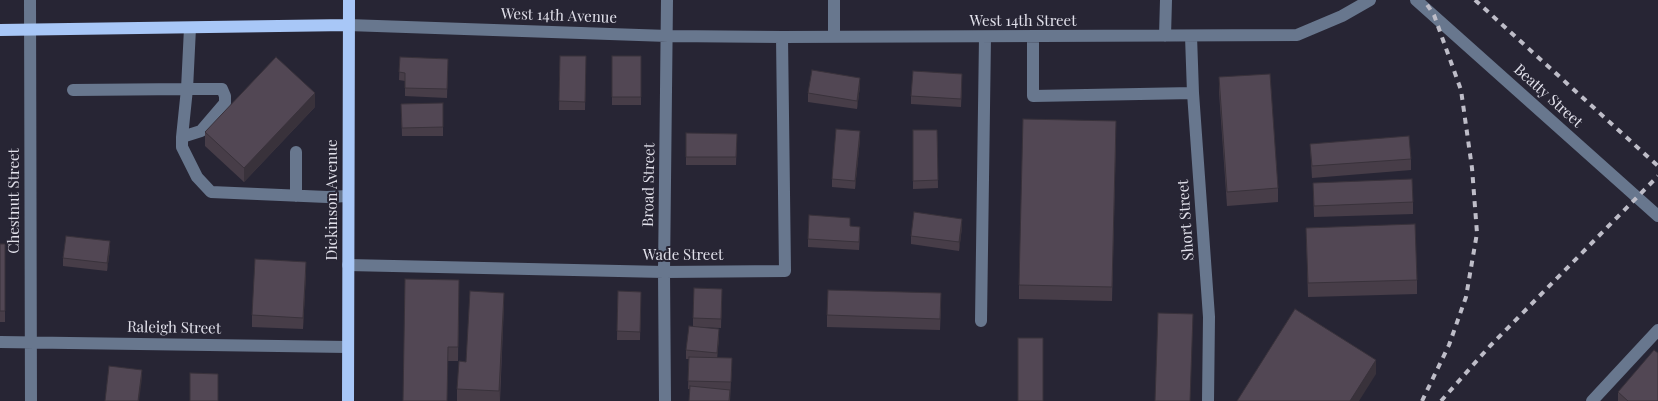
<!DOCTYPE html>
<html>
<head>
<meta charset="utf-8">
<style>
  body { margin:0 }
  canvas { display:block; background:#272534 }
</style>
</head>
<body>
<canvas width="1658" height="401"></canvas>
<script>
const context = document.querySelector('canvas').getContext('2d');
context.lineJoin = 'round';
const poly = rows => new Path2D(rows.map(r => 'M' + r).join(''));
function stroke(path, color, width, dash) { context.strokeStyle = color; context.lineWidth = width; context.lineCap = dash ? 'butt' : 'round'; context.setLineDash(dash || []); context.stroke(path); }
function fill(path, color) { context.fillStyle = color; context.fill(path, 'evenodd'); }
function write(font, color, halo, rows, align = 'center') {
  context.font = font + ' "Playfair Display",serif'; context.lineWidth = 4; context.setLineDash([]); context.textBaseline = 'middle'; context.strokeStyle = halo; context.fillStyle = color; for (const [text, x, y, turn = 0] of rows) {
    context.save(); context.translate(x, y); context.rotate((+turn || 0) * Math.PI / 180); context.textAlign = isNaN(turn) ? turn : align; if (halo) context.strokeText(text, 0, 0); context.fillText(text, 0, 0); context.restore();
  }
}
const minor = poly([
  [30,0,31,401],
  [834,0,834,37],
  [1416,0,1658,216],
  [348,25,668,36,782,37,1297,35,1342,16,1370,0],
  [1165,36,1166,0],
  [1191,36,1193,93,1209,317,1208,401],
  [1033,37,1033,96,1193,93],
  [73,90,187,89,190,28],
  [182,137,201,131,225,103,225,96,222,89,187,89,182,137,182,147,197,177,211,192,327,197,348,196],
  [296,196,296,152],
  [348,265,664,272,785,271,782,37],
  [981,321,985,37],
  [0,342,348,347],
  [665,401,664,272,667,0],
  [1592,401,1658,330]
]);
const major = poly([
  [0,30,348,25],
  [348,401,349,0]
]);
const rail = poly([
  [1475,0,1658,166],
  [1422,401,1449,345,1466,297,1477,233,1472,168,1461,90,1434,15,1424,0],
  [1441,401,1490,346,1658,176]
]);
const wall = poly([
  [560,56,586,56,585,110,559,110],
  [612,56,641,56,641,105,612,105],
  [400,57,448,59,447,98,405,96,405,81,399,80],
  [1219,77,1278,188,1278,202,1227,206,1219,92],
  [962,83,961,107,911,104,911,96],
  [860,86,857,109,808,102,808,93],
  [443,103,443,136,402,136,401,104],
  [315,107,244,182,205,146,205,132],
  [913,130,937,130,938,188,913,189],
  [686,133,737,134,736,165,686,165],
  [1116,135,1112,301,1019,299,1019,285],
  [860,139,855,189,832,187,832,179],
  [1310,144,1411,159,1411,170,1312,178],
  [1313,183,1413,202,1413,214,1314,217],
  [850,226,860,235,859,250,808,247,808,239],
  [962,227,959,251,911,244,911,236],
  [1306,228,1417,280,1417,294,1308,297],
  [0,244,5,244,5,322,0,322],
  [110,249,107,271,63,266,63,258],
  [306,273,303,329,252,327,252,315],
  [459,280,458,361,448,361,403,401],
  [722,289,721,328,696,327,719,337,717,358,732,358,730,401,689,401,690,389,688,389,689,359,686,359,686,350,693,326,693,318],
  [618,291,641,292,640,340,617,340],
  [504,304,500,401,457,401,457,389,466,362],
  [941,305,940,330,827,327,827,315],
  [1618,392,1658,401,1618,401]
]);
const shadedWall = poly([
  [860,78,860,86,857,109,857,101],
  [315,93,315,107,244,182,244,168],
  [860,131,860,139,855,189,855,181],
  [962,219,962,227,959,251,959,242],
  [110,241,110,249,107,271,107,263],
  [306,262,306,273,303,329,303,318],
  [504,293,504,304,499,401,499,391],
  [719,329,719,337,717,362,717,353],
  [1376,360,1376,374,1359,401,1350,401],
  [142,370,142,378,139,401,138,401]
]);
const building = poly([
  [560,56,586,56,585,102,559,101,560,56],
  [612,56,641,56,641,97,612,97,612,56],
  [276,57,315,93,244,168,205,132,276,57],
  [400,57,448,59,447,89,405,88,405,73,399,72,400,57],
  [812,70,860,78,857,101,808,93,812,70],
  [913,71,962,74,961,99,911,96,913,71],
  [1270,74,1278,188,1227,192,1219,77,1270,74],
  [443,103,443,127,402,128,401,104,443,103],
  [1023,119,1116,121,1112,287,1019,285,1023,119],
  [836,129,860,131,855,181,832,179,836,129],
  [913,130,937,130,938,180,913,181,913,130],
  [686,133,737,134,736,157,686,157,686,133],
  [1409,136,1411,159,1312,166,1310,144,1409,136],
  [1412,179,1413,202,1314,206,1313,183,1412,179],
  [914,212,962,219,959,242,911,236,914,212],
  [809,215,850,218,850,226,860,227,859,242,808,239,809,215],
  [1415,224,1417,280,1308,283,1306,228,1415,224],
  [66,236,110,241,107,263,63,258,66,236],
  [0,244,5,244,5,311,0,311,0,244],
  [255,259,306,262,303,318,252,315,255,259],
  [405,279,459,280,458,347,448,347,447,401,403,401,405,279],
  [694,288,722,289,721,319,693,318,694,288],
  [828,290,941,293,940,319,827,315,828,290],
  [470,291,504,293,499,391,457,389,459,361,466,362,470,291],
  [618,291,641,292,640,332,617,331,618,291],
  [1295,309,1376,360,1350,401,1237,401,1295,309],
  [1158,313,1193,314,1190,401,1155,401,1158,313],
  [689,326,719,329,717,353,686,350,689,326],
  [1018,338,1043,338,1043,401,1018,401,1018,338],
  [1654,350,1658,353,1658,401,1628,401,1618,392,1654,350],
  [689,357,732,358,731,382,688,381,689,357],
  [109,366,142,370,138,401,105,401,109,366],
  [190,373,218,374,218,401,190,401,190,373],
  [690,386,730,390,729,401,689,401,690,386]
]);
const streetNames = [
  ["West 14th Avenue",559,16,2],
  ["West 14th Street",1023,21],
  ["Beatty Street",1548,96,42],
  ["Broad Street",649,185,-89],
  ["Dickinson Avenue",332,200,-90],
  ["Chestnut Street",14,201,-90],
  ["Short Street",1186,220,-94],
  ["Wade Street",683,255],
  ["Raleigh Street",174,328,1]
];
stroke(minor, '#68778e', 12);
stroke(major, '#a8c7f7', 12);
stroke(rail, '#bebdc8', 4, [6, 6]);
fill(wall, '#473d48');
fill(shadedWall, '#39323b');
fill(building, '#524754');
stroke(building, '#39323b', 1);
write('15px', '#e1e0ea', '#272534', streetNames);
</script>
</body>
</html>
